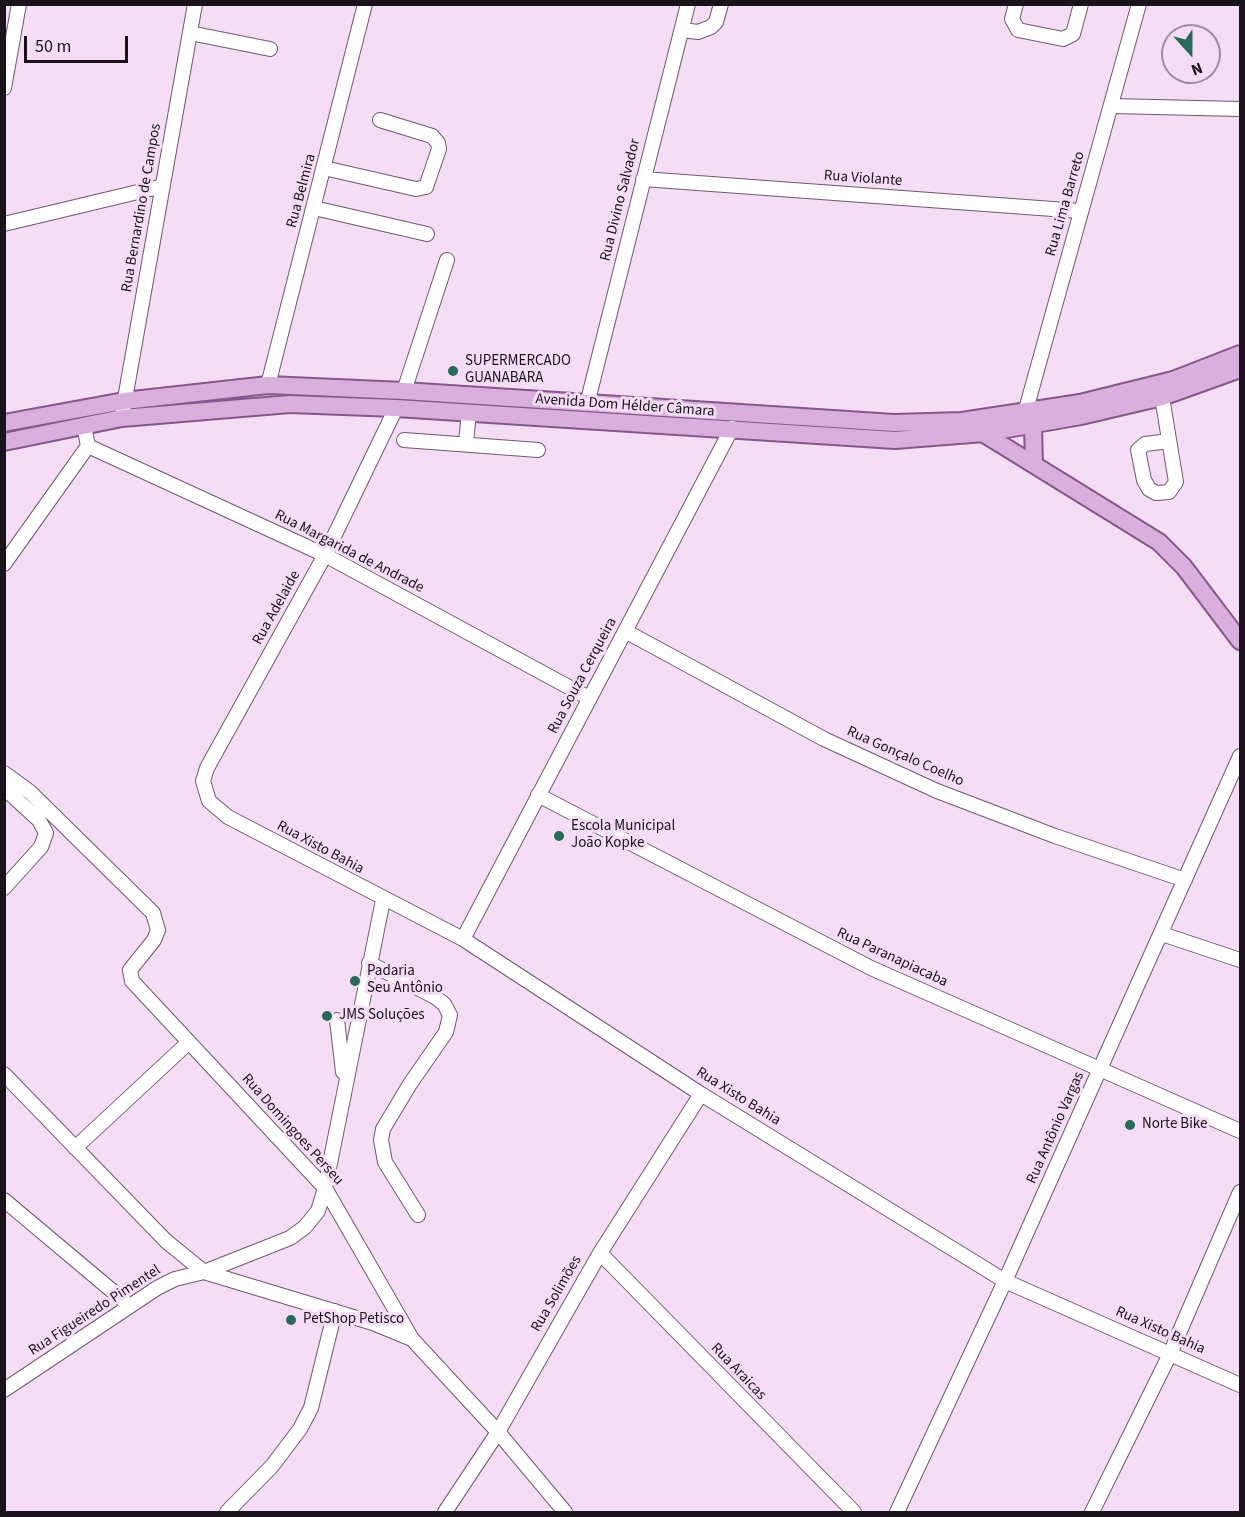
<!DOCTYPE html>
<html>
<head>
<meta charset="utf-8">
<style>
  body { margin:0 }
  #map { position:relative; width:1245px; height:1517px; overflow:hidden; background:#f5ddf6; font-family:"Source Sans 3",sans-serif }
  canvas { display:block }
  .frame { position:absolute; inset:0; border:6px solid #1b131c; pointer-events:none }
  .north { position:absolute; left:1161px; top:24px; width:60px; height:60px; box-sizing:border-box; background:#f5ddf6; border:2px solid #9e8c9f; border-radius:50%; rotate:159deg; font-size:16px; font-weight:700; line-height:24px; text-align:center; color:#1b131c }
  .north::after { content:''; display:block; margin:auto; width:21px; height:27px; background:#286959; clip-path:polygon(50% 0,100% 100%,50% 72%,0 100%) }
  .scale { position:absolute; left:24px; top:36px; width:104px; height:27px; box-sizing:border-box; border:3px solid #1b131c; border-top:0; padding-left:8px; font-size:18px; line-height:21px; white-space:nowrap; color:#1b131c; -webkit-text-stroke:4px #f5ddf6; paint-order:stroke }
</style>
</head>
<body>
<div id="map">
<canvas width="1245" height="1517"></canvas>
<div class="frame"></div>
<div class="north">N</div>
<div class="scale">50 m</div>
</div>
<script>
const context = document.querySelector('canvas').getContext('2d');
context.lineJoin = 'round';
const poly = rows => new Path2D(rows.map(r => 'M' + r).join(''));
function stroke(path, color, width, dash) { context.strokeStyle = color; context.lineWidth = width; context.lineCap = dash ? 'butt' : 'round'; context.setLineDash(dash || []); context.stroke(path); }
function write(font, color, halo, rows, align = 'center') {
  context.font = font + ' "Source Sans 3",sans-serif'; context.lineWidth = 6; context.setLineDash([]); context.textBaseline = 'middle'; context.strokeStyle = halo; context.fillStyle = color; for (const [text, x, y, turn = 0] of rows) {
    context.save(); context.translate(x, y); context.rotate((+turn || 0) * Math.PI / 180); context.textAlign = isNaN(turn) ? turn : align; if (halo) context.strokeText(text, 0, 0); context.fillText(text, 0, 0); context.restore();
  }
}
const minor = poly([
  [1016,4,1012,19,1018,30,1063,39,1073,34,1081,4],
  [682,30,698,32,711,27,716,22,721,4],
  [190,33,270,49],
  [4,88,19,4],
  [1112,106,1240,109],
  [324,168,416,189,426,187,439,149,438,143,432,136,380,120],
  [643,179,1080,211],
  [314,208,427,234],
  [4,224,163,186],
  [268,385,365,4],
  [404,391,447,260],
  [1162,397,1176,482,1169,492,1156,493,1149,489,1144,480,1138,450,1145,444,1169,441],
  [587,404,688,4],
  [396,408,325,555,207,768,203,781,209,801,228,817,463,939,701,1094,1005,1281,1240,1385],
  [123,410,195,4],
  [1025,413,1139,4],
  [404,440,538,450],
  [466,443,469,412],
  [88,446,325,555,589,698],
  [4,564,88,446,84,426],
  [625,631,824,739,937,791,1055,836,1185,880],
  [4,773,30,792,153,913,158,930,154,940,130,970,132,981,325,1188,412,1339,498,1432,565,1512],
  [4,788,39,820,46,833,41,847,4,888],
  [538,795,871,968,1240,1131],
  [1162,934,1240,960],
  [463,939,732,428],
  [369,963,435,997,444,1004,450,1015,446,1032,410,1084,383,1129,381,1140,385,1162,418,1215],
  [337,1020,343,1072],
  [4,1074,166,1241,204,1272,373,1323,412,1339],
  [75,1148,189,1042],
  [4,1200,129,1305],
  [600,1253,854,1512],
  [4,1390,157,1288,175,1279,204,1272,290,1238,305,1227,318,1211,325,1188,383,900],
  [227,1512,272,1466,300,1429,311,1408,335,1311],
  [445,1512,498,1432,600,1253,701,1094],
  [897,1512,1005,1281,1240,756],
  [1092,1512,1170,1354,1240,1192]
]);
const major = poly([
  [4,423,124,401,268,385,404,391,894,423,962,421,1080,403,1173,380,1240,354],
  [1033,426,1034,464],
  [981,432,1159,542,1184,567,1240,641],
  [4,442,122,418,290,404,396,408,895,440,984,433,1081,416,1162,397,1240,369]
]);
const markers = [
  [453,371,6,"#286959"],
  [559,836,6,"#286959"],
  [355,981,6,"#286959"],
  [327,1016,6,"#286959"],
  [1130,1125,6,"#286959"],
  [291,1320,6,"#286959"]
];
const streetNames = [
  ["Rua Violante",863,179,4],
  ["Rua Belmira",302,191,-75],
  ["Rua Divino Salvador",621,200,-76],
  ["Rua Lima Barreto",1066,204,-74],
  ["Rua Bernardino de Campos",142,208,-80],
  ["Avenida Dom Hélder Câmara",625,406,4],
  ["Rua Margarida de Andrade",349,552,27],
  ["Rua Adelaide",277,608,-61],
  ["Rua Souza Cerqueira",583,676,-62],
  ["Rua Gonçalo Coelho",905,757,24],
  ["Rua Xisto Bahia",320,848,28],
  ["Rua Paranapiacaba",892,958,25],
  ["Rua Xisto Bahia",738,1097,32],
  ["Rua Antônio Vargas",1056,1128,-66],
  ["Rua Domingoes Perseu",292,1130,48],
  ["Rua Solimões",557,1294,-60],
  ["Rua Figueiredo Pimentel",95,1311,-33],
  ["Rua Xisto Bahia",1160,1331,24],
  ["Rua Araicas",738,1372,46]
];
const poiNames = [
  ["SUPERMERCADO",465,362],
  ["GUANABARA",465,379],
  ["Escola Municipal",571,827],
  ["João Kopke",571,844],
  ["Padaria",367,972],
  ["Seu Antônio",367,989],
  ["JMS Soluções",339,1016],
  ["Norte Bike",1142,1125],
  ["PetShop Petisco",303,1320]
];
stroke(minor, '#6d596e', 16);
stroke(major, '#86578a', 20);
stroke(minor, '#fff', 14);
stroke(major, '#d9b0dc', 16);
for (const [x, y, r, color] of markers) { const dot = new Path2D(); dot.arc(x, y, r, 0, 2 * Math.PI); context.fillStyle = color; context.fill(dot); stroke(dot, '#f5ddf6', 2); }
write('15px', '#1b131c', '#f5ddf6', streetNames);
write('15px', '#1b131c', '#f5ddf6', poiNames, 'left');
</script>
</body>
</html>
